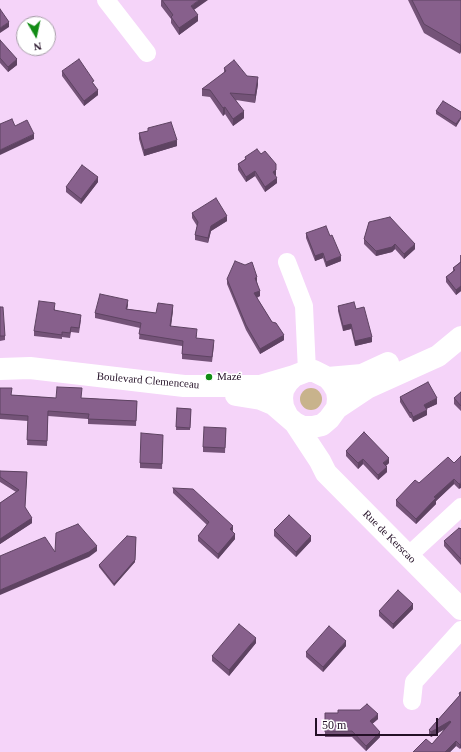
<!DOCTYPE html>
<html>
<head>
<meta charset="utf-8">
<style>
  body { margin:0 }
  #map { position:relative; width:461px; height:752px; overflow:hidden; background:#f5d4f9; font-family:Georgia,serif }
  canvas { display:block }
  .north { position:absolute; left:16px; top:16px; width:40px; height:40px; box-sizing:border-box; background:#fff; border:1px solid #a79fa9; border-radius:50%; rotate:171deg; font-size:11px; font-weight:700; line-height:16px; text-align:center; color:#241027 }
  .north::after { content:''; display:block; margin:auto; width:14px; height:18px; background:#128c15; clip-path:polygon(50% 0,100% 100%,50% 72%,0 100%) }
  .scale { position:absolute; left:315px; top:718px; width:123px; height:18px; box-sizing:border-box; border:2px solid #241027; border-top:0; padding-left:5px; font-size:12px; line-height:14px; white-space:nowrap; color:#241027; -webkit-text-stroke:3px #fff; paint-order:stroke }
</style>
</head>
<body>
<div id="map">
<canvas width="461" height="752"></canvas>
<div class="north">N</div>
<div class="scale">50 m</div>
</div>
<script>
const context = document.querySelector('canvas').getContext('2d');
context.lineJoin = 'round';
function fill(path, color) { context.fillStyle = color; context.fill(path, 'evenodd'); }
const poly = rows => new Path2D(rows.map(r => 'M' + r).join(''));
function stroke(path, color, width, dash) { context.strokeStyle = color; context.lineWidth = width; context.lineCap = dash ? 'butt' : 'round'; context.setLineDash(dash || []); context.stroke(path); }
function write(font, color, halo, rows, align = 'center') {
  context.font = font + ' Georgia,serif'; context.lineWidth = 3; context.setLineDash([]); context.textBaseline = 'middle'; context.strokeStyle = halo; context.fillStyle = color; for (const [text, x, y, turn = 0] of rows) {
    context.save(); context.translate(x, y); context.rotate((+turn || 0) * Math.PI / 180); context.textAlign = isNaN(turn) ? turn : align; if (halo) context.strokeText(text, 0, 0); context.fillText(text, 0, 0); context.restore();
  }
}
const green = poly([
  '300 399a11 11 0 1 1 22 0a11 11 0 1 1-22 0Z'
]);
const minor = poly([
  [106,0,147,53],
  [287,262,304,306,307,371],
  [408,556,461,507],
  [412,701,414,682,461,630]
]);
const tertiary = poly([
  [0,369,30,368,184,386,260,386,294,376],
  [328,378,362,375,388,363],
  [236,395,261,399,273,404,295,423,303,427,313,427,322,425,329,419,337,408,338,399,337,391,333,384,328,378,314,371,307,371,294,376,288,382,283,390,282,398,283,407,287,415],
  [337,408,367,388,438,356,461,337],
  [295,423,320,461,326,473,461,609]
]);
const wall = poly([
  [161,0,194,10,198,21,179,35,171,23,171,19,161,6],
  [408,0,461,0,460,54,424,33],
  [0,40,17,65,8,72,0,63],
  [224,68,247,76,258,84,255,103,236,100,244,118,233,126,225,114,223,116,210,97,202,96,202,89,224,73],
  [62,71,94,84,98,95,84,106,62,76],
  [436,111,461,112,456,127,436,114],
  [148,128,177,146,144,156,139,139,139,133,148,131],
  [261,154,276,169,275,175,277,183,265,192,255,176,246,182,238,170,238,164,245,159,245,157],
  [98,182,81,204,66,192,66,187],
  [192,213,227,221,211,231,208,243,195,240,195,235,197,226,192,218],
  [369,222,415,249,404,259,395,249,392,252,376,256,364,244,364,239],
  [306,233,341,261,326,267,323,258,315,261,306,238],
  [460,255,461,255,461,291,456,295,446,282,446,277,453,271,453,268,460,262],
  [227,279,257,282,260,296,257,298,272,322,284,340,260,354,246,330,227,284],
  [128,305,127,309,156,313,173,310,171,327,197,335,196,338,214,345,212,362,182,359,182,346,139,339,140,328,95,318,95,313],
  [338,306,356,309,372,342,355,346,351,329,343,331,338,311],
  [0,307,5,336,5,340,0,341],
  [55,308,55,310,81,320,79,333,71,332,70,338,62,337,62,339,34,336,34,331],
  [0,388,12,395,56,398,81,398,137,401,136,426,88,424,88,419,48,416,47,446,27,445,28,421,0,419],
  [461,392,461,411,454,404,454,398],
  [400,397,437,404,426,409,427,415,413,422,411,418,410,418,400,402],
  [177,408,191,409,190,430,176,430],
  [226,428,225,453,203,452,203,447],
  [163,440,162,469,140,468,140,463],
  [346,451,389,463,386,466,387,472,378,480,363,464,358,469,346,456],
  [461,456,459,489,454,484,436,501,436,504,416,524,396,506,396,500,419,483,454,463],
  [0,471,27,472,25,507,32,523,0,544,0,503,16,492,0,482],
  [173,488,233,530,232,531,235,539,218,559,198,541,198,536,207,525,173,493],
  [461,528,461,565,444,546,444,541],
  [274,530,311,541,296,557,274,536],
  [135,562,114,586,99,567,99,565],
  [413,609,393,629,379,616,379,611],
  [256,643,229,676,212,661,212,656],
  [346,646,323,672,306,657,306,652],
  [461,692,460,749,456,746,450,752,413,752,432,744,445,729,431,737,429,735,429,730,459,696,459,693],
  [325,713,378,719,372,724,380,737,366,751,352,737,325,737]
]);
const shadedWall = poly([
  [199,0,208,0,191,12,191,6],
  [198,15,198,21,179,35,179,28],
  [9,22,9,27,0,33,0,28],
  [461,43,461,52,460,54,460,45],
  [17,59,17,65,8,72,8,67],
  [258,77,258,84,255,103,255,95],
  [98,90,98,95,84,106,84,101],
  [225,107,225,114,223,116,223,108],
  [244,111,244,118,233,126,233,119],
  [461,117,461,119,456,127,456,124],
  [34,134,34,139,0,155,0,150],
  [177,140,177,146,144,156,144,150],
  [276,164,276,175,273,177,273,172],
  [255,171,255,176,246,182,246,177],
  [98,177,98,182,81,204,81,199],
  [277,178,277,183,265,192,265,187],
  [227,216,227,221,211,231,208,243,208,238,211,226],
  [395,244,395,249,392,252,376,256,376,251],
  [415,244,415,249,404,259,404,254],
  [323,253,323,258,315,261,315,256],
  [341,256,341,261,326,267,326,262],
  [257,277,257,282,255,283,255,278],
  [461,286,461,291,456,295,456,290],
  [260,291,260,296,254,298,254,293],
  [128,300,128,305,126,314,126,309],
  [173,305,173,310,170,332,170,326],
  [351,324,351,329,343,331,343,326],
  [284,335,284,340,260,354,260,349],
  [372,337,372,342,355,346,355,341],
  [437,398,437,404,424,410,424,405],
  [427,410,427,415,413,422,413,417],
  [389,458,389,463,383,468,383,463],
  [363,459,363,464,358,469,358,463],
  [387,467,387,472,378,480,378,475],
  [454,479,454,484,436,501,436,504,416,524,416,519,434,497],
  [461,483,461,488,459,489,459,484],
  [32,518,32,523,0,544,0,539],
  [233,526,233,530,230,534,230,529],
  [235,534,235,539,218,559,218,554],
  [311,536,311,541,296,557,296,552],
  [136,537,135,562,114,586,114,584],
  [97,546,97,551,89,557,0,595,0,590],
  [413,604,413,609,393,629,393,624],
  [256,638,256,643,229,676,229,670],
  [346,641,346,646,323,672,323,667],
  [378,714,378,719,370,726,370,721],
  [450,721,450,726,431,737,431,732],
  [380,732,380,737,366,751,366,746],
  [456,741,456,746,450,752,445,752],
  [461,743,461,748,460,749,460,745]
]);
const building = poly([
  [162,0,199,0,191,6,198,15,179,28,171,17,173,15,162,0],
  [412,0,461,0,461,43,460,45,424,24,412,0],
  [0,9,9,22,0,28,0,9],
  [0,40,17,59,8,67,0,58,0,40],
  [79,59,94,81,92,82,98,90,84,101,62,71,79,59],
  [234,60,247,76,258,77,255,95,230,93,244,111,233,119,225,107,223,108,210,90,202,89,226,71,224,68,234,60],
  [443,101,461,112,461,117,456,124,436,111,443,101],
  [12,119,15,126,27,120,34,134,0,150,0,124,12,119],
  [171,122,177,140,144,150,139,133,148,131,148,128,171,122],
  [257,149,261,154,265,151,276,164,276,170,273,172,277,178,265,187,255,171,246,177,238,164,246,159,245,157,257,149],
  [82,165,98,177,81,199,66,187,82,165],
  [216,198,227,216,211,226,208,238,195,235,198,222,192,213,216,198],
  [390,217,415,244,404,254,395,244,392,247,376,251,364,239,369,222,390,217],
  [326,226,330,236,332,235,341,256,326,262,323,253,315,256,306,233,326,226],
  [235,261,245,265,252,262,257,277,255,278,260,291,254,293,272,322,276,323,284,335,260,349,246,325,227,279,235,261],
  [461,262,461,286,456,290,446,277,455,270,453,268,461,262],
  [100,294,128,300,126,309,156,313,158,303,173,305,170,326,197,329,196,338,214,340,212,357,182,354,183,341,139,334,141,323,95,313,100,294],
  [39,301,55,303,54,310,81,315,79,328,71,327,70,333,62,332,62,335,34,331,39,301],
  [354,302,356,309,364,307,372,337,355,341,351,324,343,326,338,306,354,302],
  [0,307,3,307,5,336,0,336,0,307],
  [428,382,437,398,424,405,427,410,413,417,411,412,410,413,400,397,428,382],
  [57,387,82,388,81,398,137,401,136,421,88,419,89,414,48,411,47,441,27,440,28,416,0,414,0,388,12,388,11,395,56,398,57,387],
  [461,392,461,406,454,398,461,392],
  [177,408,191,409,190,428,176,427,177,408],
  [204,427,226,428,225,448,203,447,204,427],
  [364,432,389,458,383,463,387,467,378,475,363,459,358,463,346,451,364,432],
  [141,433,163,435,162,464,140,463,141,433],
  [461,456,461,483,459,484,454,479,434,497,436,498,416,519,396,500,415,480,419,483,448,457,454,463,461,456],
  [0,471,27,472,25,507,32,518,0,539,0,503,19,490,0,477,0,471],
  [173,488,193,489,233,526,230,529,235,534,218,554,198,536,209,522,173,488],
  [289,515,311,536,296,552,274,530,289,515],
  [78,524,97,546,89,552,0,590,0,556,45,537,55,552,56,533,78,524],
  [459,528,460,529,461,528,461,559,444,541,459,528],
  [127,536,136,537,135,560,114,584,99,565,127,536],
  [398,590,413,604,393,624,379,611,398,590],
  [239,624,256,638,229,670,212,656,239,624],
  [329,626,346,641,323,667,306,652,329,626],
  [461,692,461,743,460,745,456,741,445,752,413,752,426,739,432,744,451,722,450,721,431,732,429,730,460,695,459,693,461,692],
  [367,704,378,714,370,721,380,732,366,746,352,731,325,732,325,713,338,713,338,710,360,710,367,704]
]);
const markers = [
  [209,377,4,"#128c15"]
];
const poiNames = [
  ["Mazé",217,377]
];
const streetNames = [
  ["Boulevard Clemenceau",148,381,5],
  ["Rue de Kerscao",389,537,45]
];
fill(green, '#c8b38c');
stroke(minor, '#fff', 18);
stroke(tertiary, '#fff', 22);
fill(wall, '#745378');
fill(shadedWall, '#5e4362');
fill(building, '#87608c');
stroke(building, '#5e4362', 1);
for (const [x, y, r, color] of markers) { const dot = new Path2D(); dot.arc(x, y, r, 0, 2 * Math.PI); context.fillStyle = color; context.fill(dot); stroke(dot, '#fff', 1.5); }
write('11px', '#241027', '#fff', poiNames, 'left');
write('11px', '#241027', '#fff', streetNames);
</script>
</body>
</html>
